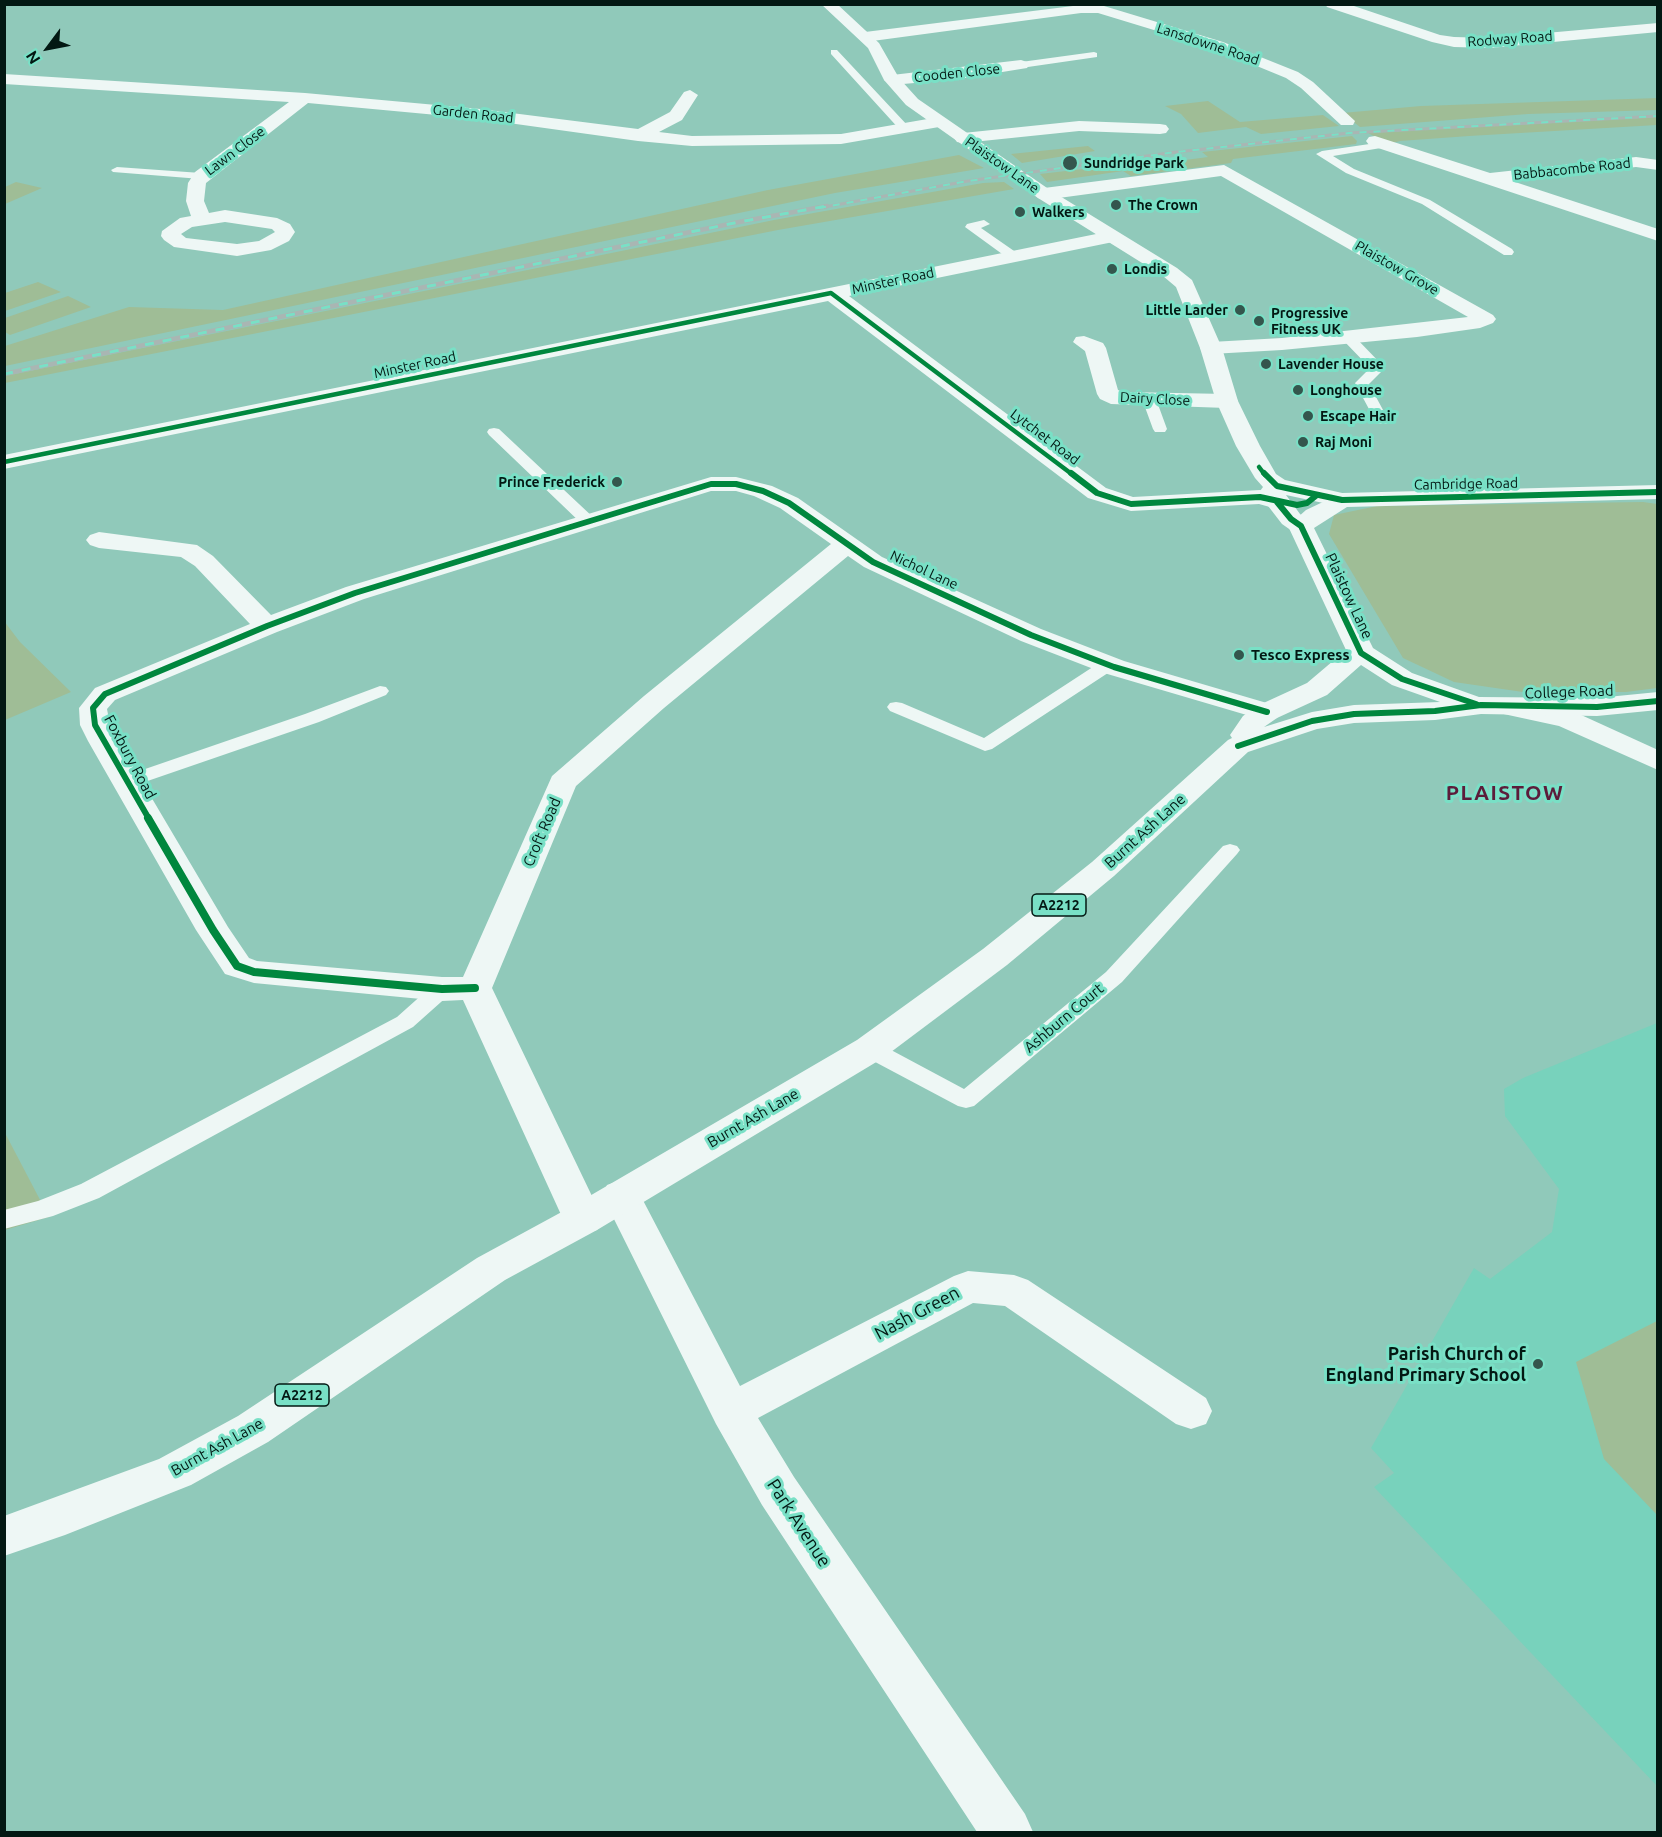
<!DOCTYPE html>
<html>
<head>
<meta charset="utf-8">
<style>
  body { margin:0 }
  #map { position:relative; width:1662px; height:1837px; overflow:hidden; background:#90c9ba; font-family:Ubuntu,sans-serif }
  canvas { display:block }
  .frame { position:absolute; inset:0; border:6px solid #031813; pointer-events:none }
  .north { position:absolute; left:18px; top:18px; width:60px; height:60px; -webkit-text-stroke:4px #79e0c6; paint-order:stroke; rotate:238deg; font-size:16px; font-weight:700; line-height:24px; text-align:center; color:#031813 }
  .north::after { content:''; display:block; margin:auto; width:21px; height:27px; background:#031813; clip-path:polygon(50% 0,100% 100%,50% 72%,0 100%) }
</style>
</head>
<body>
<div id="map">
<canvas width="1662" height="1837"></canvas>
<div class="frame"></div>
<div class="north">N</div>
</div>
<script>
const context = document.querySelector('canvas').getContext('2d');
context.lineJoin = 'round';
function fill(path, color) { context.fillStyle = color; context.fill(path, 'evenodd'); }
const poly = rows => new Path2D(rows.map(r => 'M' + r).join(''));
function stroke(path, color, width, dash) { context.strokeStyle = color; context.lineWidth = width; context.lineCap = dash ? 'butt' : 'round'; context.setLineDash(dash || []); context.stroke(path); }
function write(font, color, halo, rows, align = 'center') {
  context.font = font + ' Ubuntu,sans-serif'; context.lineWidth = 6; context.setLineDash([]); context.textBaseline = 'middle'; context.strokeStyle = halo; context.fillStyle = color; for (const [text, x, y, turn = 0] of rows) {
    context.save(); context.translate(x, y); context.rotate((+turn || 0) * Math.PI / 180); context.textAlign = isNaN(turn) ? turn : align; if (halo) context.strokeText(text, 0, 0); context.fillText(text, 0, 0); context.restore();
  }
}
const built = poly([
  [1657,1023,1657,1786,1374,1487,1394,1473,1371,1448,1474,1268,1490,1279,1552,1232,1559,1189,1505,1116,1504,1089,1523,1078]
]);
const green = poly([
  [1658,98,1657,110,1528,114,1360,127,1342,113,1421,106],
  [1208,101,1240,122,1323,115,1339,126,1261,134,1246,127,1198,133,1181,114,1165,106],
  [1657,117,1657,125,1469,136,1400,141,1389,144,1368,133],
  [1352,136,1357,141,1356,144,1233,159,1231,163,1131,176,1123,171,1047,182,1040,174,1126,164,1132,167,1208,157,1202,152],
  [1088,146,1095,151,1022,163,1011,154],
  [959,155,984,168,835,193,5,366,5,346,129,307,223,310,768,190],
  [16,182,42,188,5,204,5,187],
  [1004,182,1014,189,778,230,5,383,5,376,567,262,774,220,983,183],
  [38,282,61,292,5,311,5,293],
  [68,296,91,307,10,335,5,332,5,318],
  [1643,502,1657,504,1657,688,1626,692,1523,692,1454,682,1403,658,1329,534,1334,515,1377,506],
  [4,621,20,642,71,692,5,720],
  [4,1131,49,1217,5,1230,4,1230],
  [1657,1321,1657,1515,1604,1459,1576,1362]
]);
const service = poly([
  [831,50,837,50,909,127,909,131,901,131,831,54,831,50],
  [1094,52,1097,53,1097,57,1021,68,1016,65,1021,62,1094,52],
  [1383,142,1387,143,1387,147,1333,156,1354,169,1430,200,1512,249,1514,252,1512,255,1504,255,1422,204,1346,173,1316,154,1322,151,1383,142],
  [117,167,201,173,207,176,201,179,113,172,111,170,117,167],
  [984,220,990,224,981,228,1017,253,1019,256,1017,259,1009,259,965,227,967,224,984,220],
  [1349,335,1354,336,1385,368,1369,384,1389,421,1387,424,1377,424,1355,383,1370,368,1342,339,1349,335],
  [1149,395,1156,399,1167,429,1165,432,1155,432,1153,429,1142,399,1149,395],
  [494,428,499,429,595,519,597,522,595,525,583,525,489,435,487,432,489,429,494,428],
  [1108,660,1114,661,1117,665,1114,669,992,749,985,751,890,711,887,707,890,703,896,702,902,703,984,738,1102,661,1108,660],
  [380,686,386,687,389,691,386,695,319,722,133,786,126,788,119,786,116,782,119,778,305,714,380,686],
  [1230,844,1237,846,1240,850,1237,854,1122,982,974,1106,966,1108,958,1106,862,1055,859,1049,862,1043,870,1041,878,1043,964,1089,1106,972,1223,846,1230,844],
  [442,982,450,984,453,989,450,994,413,1027,99,1198,53,1216,4,1229,4,1210,38,1201,81,1184,397,1017,434,984,442,982]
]);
const minor = poly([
  [1325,4,1348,4,1440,35,1454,37,1490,38,1658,23,1658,32,1490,48,1454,47,1432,42,1327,7,1325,4],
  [1081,5,1104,6,1223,42,1298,72,1313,82,1355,121,1353,125,1341,125,1301,88,1286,78,1213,48,1098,13,1081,13,865,42,857,37,865,32,1081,5],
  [1021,60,1027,62,1029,65,1027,68,959,79,892,85,884,80,892,75,1021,60],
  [4,74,305,93,480,109,638,129,670,112,684,92,690,90,698,95,682,120,659,132,692,136,841,134,939,117,947,122,939,127,841,144,692,146,638,141,480,119,308,103,206,183,204,201,209,213,225,210,277,218,290,224,295,232,289,241,271,250,237,256,174,247,164,240,161,236,162,231,180,218,191,216,186,201,188,183,195,172,289,102,4,84,4,74],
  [225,222,272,229,275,232,259,241,237,244,186,238,181,234,192,227,225,222],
  [1079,121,1160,124,1166,125,1169,129,1166,133,1160,134,1079,131,963,143,957,142,954,138,957,134,963,133,1079,121],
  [1375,136,1490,173,1636,157,1658,160,1658,170,1636,167,1512,181,1658,229,1658,241,1369,145,1366,141,1369,137,1375,136],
  [1224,165,1493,315,1496,319,1493,323,1480,328,1417,337,1282,350,1211,354,1203,353,1200,348,1203,343,1211,342,1282,338,1468,317,1221,176,1044,200,1038,198,1035,194,1038,190,1044,188,1224,165],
  [1111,231,1118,233,1121,237,1118,241,849,296,1106,488,1133,497,1260,490,1286,497,1289,502,1286,507,1277,509,1259,504,1131,511,1088,498,828,301,4,469,4,455,1111,231],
  [1084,336,1103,343,1106,348,1118,390,1123,392,1227,394,1235,396,1238,401,1235,406,1227,408,1111,404,1100,399,1097,394,1085,351,1073,342,1076,337,1084,336],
  [711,477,736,477,772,486,798,498,882,557,1041,629,1124,661,1277,706,1281,712,1277,718,1267,721,1104,673,1021,641,864,567,848,556,664,708,576,786,492,988,603,1219,597,1230,583,1234,569,1230,563,1219,463,1000,442,1001,254,983,225,974,196,930,88,741,80,725,79,708,95,688,250,624,195,566,181,557,99,548,90,545,86,540,90,535,99,532,197,545,213,556,271,615,346,587,711,477],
  [711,491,736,491,754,496,780,508,831,544,644,696,552,776,463,977,442,977,257,961,249,958,228,927,118,741,110,725,107,709,115,700,277,632,364,599,711,491],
  [621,1180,635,1185,740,1386,954,1276,968,1271,1014,1275,1028,1280,1206,1398,1212,1411,1206,1424,1191,1429,1176,1424,1005,1306,973,1303,758,1418,794,1477,1025,1814,1033,1832,977,1832,762,1505,716,1424,602,1195,607,1185,621,1180]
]);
const tertiary = poly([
  [821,4,837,4,879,43,899,78,918,99,1050,190,1177,268,1192,280,1222,348,1238,401,1260,446,1276,474,1285,480,1351,495,1354,500,1351,505,1342,507,1286,495,1300,514,1314,526,1310,531,1301,534,1292,531,1282,524,1265,502,1260,491,1263,487,1255,478,1236,446,1216,401,1200,348,1176,287,1163,276,1038,198,906,105,884,80,868,48,821,4],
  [1509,698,1542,703,1579,714,1658,750,1658,770,1559,726,1499,713,1495,707,1499,701,1509,698]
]);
const primary = poly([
  [1658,485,1658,499,1347,507,1314,528,1373,648,1412,673,1479,697,1597,698,1658,692,1658,710,1597,716,1481,714,1435,720,1354,723,1317,729,1248,752,1114,876,1007,965,883,1058,597,1230,505,1280,268,1442,191,1485,65,1535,4,1556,4,1516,159,1459,238,1416,477,1258,569,1208,857,1040,983,949,1092,862,1228,740,1232,738,1230,735,1243,716,1257,706,1307,683,1346,650,1288,526,1306,510,1342,493,1658,485],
  [1361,665,1392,685,1440,702,1354,705,1312,712,1264,727,1277,718,1327,695,1361,665]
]);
const railFar1 = poly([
  [819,208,968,181,1168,153,1349,133,1658,116]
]);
const rail = poly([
  [4,374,739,222,827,206]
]);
const cyclewayFar2 = poly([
  [4,462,831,293,1073,475],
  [1259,467,1265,475]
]);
const cyclewayFar1 = poly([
  [1071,473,1097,493,1131,504,1260,497,1297,505,1307,503,1317,495],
  [1264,473,1277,486,1342,500,1658,492],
  [1277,502,1291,519,1301,526,1361,653,1402,679,1476,704],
  [1238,746,1312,721,1354,714,1435,711,1481,705,1597,707,1658,701],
  [149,819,95,725,93,708,105,694,267,626,355,593,711,484,736,484,763,491,789,503,873,562,1031,635,1114,667,1267,712]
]);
const cycleway = poly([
  [148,818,213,930,237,966,254,972,442,989,475,988]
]);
const markers = [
  [1070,163,8,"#34564d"],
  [1116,205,6,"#34564d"],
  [1020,212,6,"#34564d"],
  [1112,269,6,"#34564d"],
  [1240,310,6,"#34564d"],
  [1259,321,6,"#34564d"],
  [1266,364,6,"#34564d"],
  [1298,390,6,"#34564d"],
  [1308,416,6,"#34564d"],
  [1303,442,6,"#34564d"],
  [617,482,6,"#34564d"],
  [1239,655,6,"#34564d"],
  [1538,1364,6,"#34564d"]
];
const farStreetnames = [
  ["Rodway Road",1510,39,-4],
  ["Lansdowne Road",1208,44,18],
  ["Cooden Close",957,73,-6],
  ["Garden Road",473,114,6],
  ["Lawn Close",235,151,-37],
  ["Plaistow Lane",1002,165,35],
  ["Babbacombe Road",1572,169,-6],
  ["Plaistow Grove",1397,268,30],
  ["Minster Road",893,281,-12],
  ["Minster Road",415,365,-12],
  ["Dairy Close",1155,399,3],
  ["Lytchet Road",1045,437,37],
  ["Cambridge Road",1466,484,-1],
  ["Nichol Lane",924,570,25]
];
const farPoinames = [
  ["Sundridge Park",1084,163],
  ["The Crown",1128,205],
  ["Walkers",1032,212],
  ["Londis",1124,269],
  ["Little Larder",1228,310,"right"],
  ["Progressive",1271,313],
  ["Fitness UK",1271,329],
  ["Lavender House",1278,364],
  ["Longhouse",1310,390],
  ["Escape Hair",1320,416],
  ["Raj Moni",1315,442],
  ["Prince Frederick",605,482,"right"]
];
const shields = [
  [1059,905,54],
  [302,1395,54]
];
const shieldNames = [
  ["A2212",1059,905],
  ["A2212",302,1395]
];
const streetNames = [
  ["Plaistow Lane",1349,596,65],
  ["College Road",1569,692,-2],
  ["Foxbury Road",130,757,62],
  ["Burnt Ash Lane",1145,831,-42],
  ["Croft Road",542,832,-67],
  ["Ashburn Court",1064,1018,-40],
  ["Burnt Ash Lane",753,1118,-30],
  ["Burnt Ash Lane",217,1447,-29]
];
const poiNames = [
  ["Tesco Express",1251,655]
];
const nearStreetnames = [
  ["Nash Green",917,1313,-28],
  ["Park Avenue",799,1523,57]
];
const nearPoinames = [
  ["Parish Church of",1526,1354],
  ["England Primary School",1526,1375]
];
const districtNames = [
  ["PLAISTOW",1505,793]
];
fill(built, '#78d2bc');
fill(green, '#9fbd96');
fill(service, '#eef7f5');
fill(minor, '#eef7f5');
fill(tertiary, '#eef7f5');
fill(primary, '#eef7f5');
stroke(railFar1, '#a9b6b3', 3);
stroke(rail, '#a9b6b3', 4.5);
stroke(railFar1, '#79e0c6', 2, [7]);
stroke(rail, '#79e0c6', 3, [9]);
stroke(cyclewayFar2, '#00873e', 4.5);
stroke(cyclewayFar1, '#00873e', 6);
stroke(cycleway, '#00873e', 8);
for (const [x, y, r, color] of markers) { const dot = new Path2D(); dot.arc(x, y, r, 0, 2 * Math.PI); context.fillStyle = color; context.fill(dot); stroke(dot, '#79e0c6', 2); }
write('14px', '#031813', '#79e0c6', farStreetnames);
write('bold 14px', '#031813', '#79e0c6', farPoinames, 'left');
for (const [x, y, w] of shields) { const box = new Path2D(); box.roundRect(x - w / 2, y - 11, w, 22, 4.5); context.fillStyle = '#79e0c6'; context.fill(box); stroke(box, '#031813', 1.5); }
write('bold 14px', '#031813', null, shieldNames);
write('15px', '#031813', '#79e0c6', streetNames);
write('bold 15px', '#031813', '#79e0c6', poiNames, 'left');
write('18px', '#031813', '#79e0c6', nearStreetnames);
write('bold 18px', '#031813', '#79e0c6', nearPoinames, 'right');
context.letterSpacing = '1.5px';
write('bold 21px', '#5c1c3a', '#79e0c6', districtNames);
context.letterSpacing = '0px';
</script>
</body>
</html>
